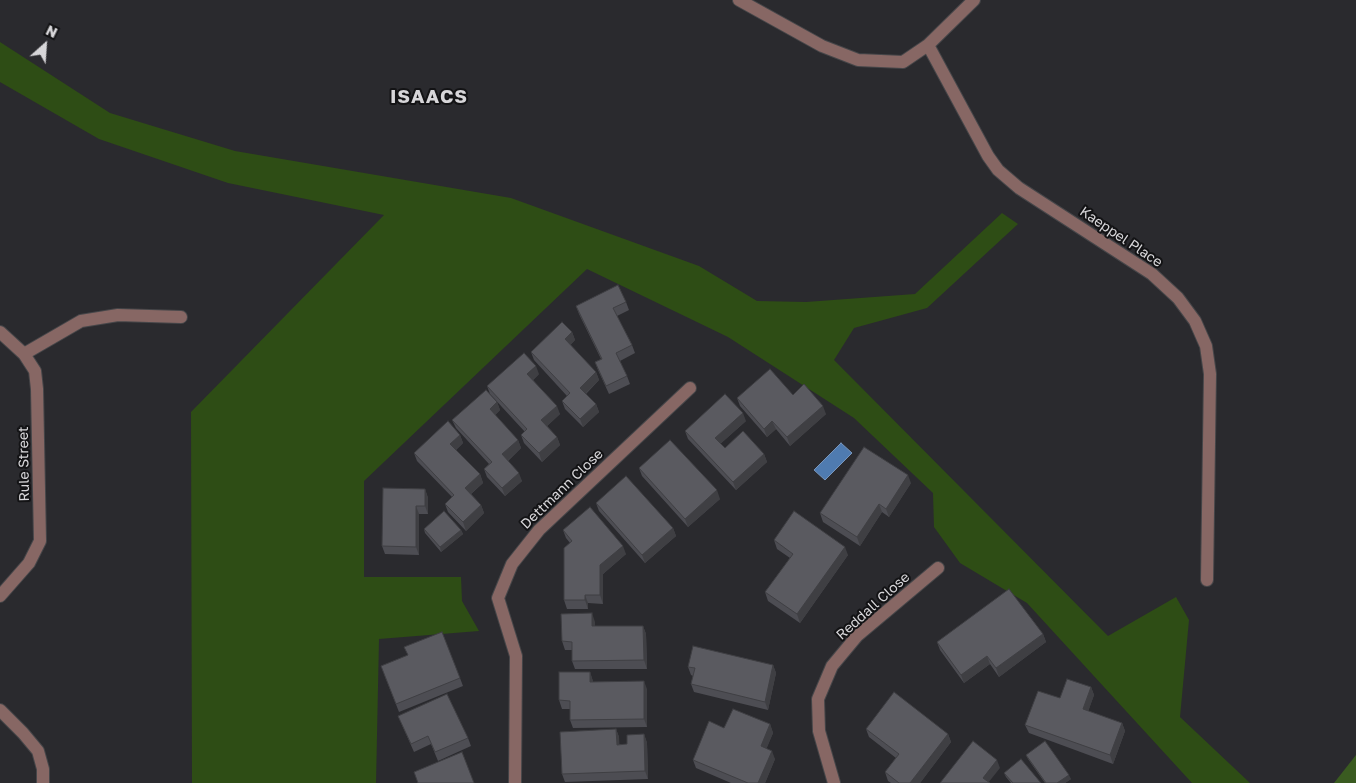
<!DOCTYPE html>
<html>
<head>
<meta charset="utf-8">
<style>
  body { margin:0 }
  #map { position:relative; width:1356px; height:783px; overflow:hidden; background:#2a2a2e; font-family:"Golos Text",sans-serif }
  canvas { display:block }
  .north { position:absolute; left:20px; top:20px; width:50px; height:50px; -webkit-text-stroke:4px #131315; paint-order:stroke; rotate:26deg; font-size:14px; font-weight:700; line-height:20px; text-align:center; color:#d7d6d9 }
  .north::after { content:''; display:block; margin:auto; width:18px; height:22px; background:#d7d6d9; clip-path:polygon(50% 0,100% 100%,50% 72%,0 100%) }
</style>
</head>
<body>
<div id="map">
<canvas width="1356" height="783"></canvas>
<div class="north">N</div>
</div>
<script>
const context = document.querySelector('canvas').getContext('2d');
context.lineJoin = 'round';
function fill(path, color) { context.fillStyle = color; context.fill(path, 'evenodd'); }
const poly = rows => new Path2D(rows.map(r => 'M' + r).join(''));
function stroke(path, color, width, dash) { context.strokeStyle = color; context.lineWidth = width; context.lineCap = dash ? 'butt' : 'round'; context.setLineDash(dash || []); context.stroke(path); }
function write(font, color, halo, rows, align = 'center') {
  context.font = font + ' "Golos Text",sans-serif'; context.lineWidth = 4; context.setLineDash([]); context.textBaseline = 'middle'; context.strokeStyle = halo; context.fillStyle = color; for (const [text, x, y, turn = 0] of rows) {
    context.save(); context.translate(x, y); context.rotate((+turn || 0) * Math.PI / 180); context.textAlign = isNaN(turn) ? turn : align; if (halo) context.strokeText(text, 0, 0); context.fillText(text, 0, 0); context.restore();
  }
}
const green = poly([
  [0,42,110,113,235,151,511,198,699,266,757,301,806,302,915,294,1002,213,1018,224,927,308,854,328,834,360,1108,636,1176,597,1189,620,1180,717,1250,783,1192,783,1027,603,960,563,934,527,933,493,854,418,728,337,587,269,364,481,364,577,461,577,462,601,479,631,379,639,376,783,192,783,191,412,384,215,228,183,99,139,0,82]
]);
const forest = poly([
  [1356,755,1356,783,1334,783]
]);
const water = poly([
  [841,443,852,453,825,480,814,470,841,443]
]);
const minor = poly([
  [739,0,822,46,858,60,903,62,928,45,974,0],
  [928,45,988,156,998,170,1019,188,1152,274,1178,298,1195,321,1206,346,1210,374,1207,580],
  [0,332,24,354,35,371,37,389,40,541,29,563,0,596],
  [24,354,81,321,118,315,181,317],
  [0,710,23,733,38,751,43,769,43,783],
  [515,783,516,656,498,598,512,564,539,530,690,388],
  [834,783,819,731,818,699,832,666,857,636,938,568]
]);
const wall = poly([
  [626,302,629,310,617,316,632,345,635,353,620,361,627,376,630,384,609,394,598,370,595,362,601,359,579,314,576,306],
  [572,332,575,340,570,345,596,372,599,380,586,394,596,404,599,412,583,427,565,409,562,401,567,396,534,360,531,352],
  [539,374,533,380,560,414,547,426,557,437,560,445,542,462,524,443,521,435,525,432,490,394,487,386],
  [793,395,826,414,790,446,776,429,767,437,740,406,737,398],
  [497,402,500,410,495,415,518,440,521,448,508,461,522,481,505,496,487,477,484,469,489,464,456,428,452,420],
  [746,421,720,444,725,448,764,454,767,462,736,490,688,439,685,431],
  [460,435,463,443,456,450,480,474,483,483,471,494,481,505,484,513,466,531,448,512,445,504,452,497,417,461,414,453],
  [639,468,720,499,688,527,642,476],
  [911,483,889,517,882,512,860,546,823,522,820,513],
  [425,489,428,498,428,514,419,514,419,555,385,554,382,546],
  [596,503,673,528,676,536,645,563,599,511],
  [424,529,461,530,463,534,441,552,425,533],
  [563,530,626,554,603,574,603,604,588,603,588,609,567,609,564,600,570,543,566,538],
  [774,540,848,555,800,623,768,601,765,592,790,558,777,549],
  [595,622,595,626,643,626,646,634,647,669,575,669,572,661,572,650,565,650,562,641],
  [1043,634,1046,642,999,677,990,664,964,683,940,650,937,642],
  [773,665,776,673,768,710,694,692,691,684,693,676,691,675,688,667],
  [590,672,593,682,647,689,647,727,573,728,570,720,570,709,562,709,559,700],
  [384,674,460,678,463,686,399,712],
  [1091,687,1094,695,1088,711,1122,723,1125,731,1113,764,1029,733,1025,725,1060,698],
  [398,716,468,738,471,746,438,761,431,744,414,752],
  [770,724,773,733,766,749,775,759,765,783,731,783,696,768,693,760,724,728],
  [616,729,619,737,619,744,627,744,644,734,647,743,648,779,565,782,562,774],
  [866,729,948,734,951,742,920,783,891,783,888,781,885,772,896,758,869,737],
  [1026,755,1071,779,1065,783,1045,783,1028,759],
  [1004,773,1041,783,1011,783,1006,777]
]);
const shadedWall = poly([
  [572,332,575,340,568,348,565,339],
  [536,366,539,374,530,382,527,374],
  [596,372,599,380,583,396,580,388],
  [497,402,500,410,493,417,490,409],
  [596,404,599,412,583,427,580,419],
  [557,406,560,414,544,429,541,420],
  [823,406,826,414,790,446,787,437],
  [743,413,746,421,718,446,715,438],
  [772,421,776,429,767,437,764,429],
  [460,435,463,443,453,452,450,444],
  [557,437,560,445,542,462,539,453],
  [518,440,521,448,505,463,502,454],
  [764,454,767,462,736,490,733,482],
  [519,473,522,481,505,496,502,488],
  [480,474,483,483,468,496,465,488],
  [908,475,911,483,889,517,886,509],
  [425,489,428,498,428,514,425,506],
  [717,490,720,499,688,527,685,519],
  [879,504,882,512,860,546,857,537],
  [481,505,484,513,466,531,463,522],
  [416,506,419,514,419,555,416,547],
  [673,528,676,536,645,563,642,555],
  [461,530,463,534,441,552,440,547],
  [623,546,626,554,603,574,603,604,600,595,600,565],
  [845,547,848,555,800,623,797,614],
  [585,595,588,603,588,609,585,600],
  [592,613,595,622,595,635,592,626],
  [643,626,646,634,647,669,644,660],
  [1043,634,1046,642,999,677,996,668],
  [987,656,990,664,964,683,961,675],
  [773,665,776,673,768,710,765,702],
  [590,672,593,681,593,690,590,682],
  [644,681,647,689,647,727,644,719],
  [1091,687,1094,695,1086,718,1083,709],
  [1122,723,1125,731,1113,764,1110,755],
  [770,724,773,733,764,755,761,746],
  [616,729,619,737,620,753,617,745],
  [644,734,647,743,648,779,645,771],
  [948,734,951,742,920,783,910,783],
  [772,751,775,759,765,783,758,783],
  [997,760,1000,768,988,783,983,778],
  [1069,775,1071,779,1065,783,1057,783]
]);
const building = poly([
  [618,285,626,302,613,308,632,345,616,353,627,376,606,386,595,362,602,359,576,306,618,285],
  [562,322,572,332,565,339,596,372,580,388,596,404,580,419,562,401,570,393,531,352,562,322],
  [524,353,536,366,527,374,557,406,541,420,557,437,539,453,521,435,527,429,487,386,524,353],
  [770,369,793,395,804,384,823,406,787,437,772,421,764,429,737,398,770,369],
  [486,390,497,402,490,409,518,440,502,454,519,473,502,488,484,469,492,462,452,420,486,390],
  [725,394,743,413,715,438,725,448,743,431,764,454,733,482,685,431,725,394],
  [448,421,460,435,450,444,480,474,465,488,481,505,463,522,445,504,454,495,414,453,448,421],
  [670,440,717,490,685,519,639,468,670,440],
  [864,447,908,475,886,509,879,504,857,537,820,513,864,447],
  [626,476,673,528,642,555,596,503,626,476],
  [383,488,425,489,425,506,416,506,416,547,382,546,383,488],
  [590,507,623,546,600,565,600,595,585,595,585,600,564,600,564,548,572,541,563,530,590,507],
  [444,511,461,530,440,547,424,529,444,511],
  [794,511,845,547,797,614,765,592,793,554,774,540,794,511],
  [1009,589,1043,634,996,668,987,656,961,675,937,642,1009,589],
  [592,613,592,626,643,626,644,660,572,661,572,642,562,641,561,614,592,613],
  [442,632,460,678,396,704,381,666,408,655,404,647,442,632],
  [693,646,773,665,765,702,691,684,695,668,688,667,693,646],
  [559,672,590,672,590,682,644,681,644,719,570,720,570,701,559,700,559,672],
  [1067,679,1091,687,1083,709,1122,723,1110,755,1025,725,1038,691,1060,698,1067,679],
  [894,692,948,734,910,783,899,783,885,772,899,754,866,729,894,692],
  [447,694,468,738,435,752,428,736,411,744,398,716,447,694],
  [733,709,770,724,761,746,772,751,758,783,748,783,693,760,709,721,724,728,733,709],
  [616,729,617,745,627,744,627,735,644,734,645,771,562,774,560,732,616,729],
  [973,741,997,760,983,778,990,783,940,783,973,741],
  [1045,741,1069,775,1057,783,1046,783,1026,755,1045,741],
  [462,752,474,783,418,783,414,772,462,752],
  [1021,759,1041,783,1013,783,1004,773,1021,759]
]);
const streetNames = [
  ["Kaeppel Place",1121,237,34],
  ["Rule Street",24,464,-91],
  ["Dettmann Close",562,489,-44],
  ["Reddall Close",873,606,-42]
];
const districtNames = [
  ["ISAACS",429,97]
];
fill(green, '#2e4d15');
fill(forest, '#3a5b20');
fill(water, '#4f7bb0');
stroke(water, '#7896bc', 1);
stroke(minor, '#464649', 14);
stroke(minor, '#876764', 12);
fill(wall, '#4d4d53');
fill(shadedWall, '#3f3f43');
fill(building, '#5a5a60');
stroke(building, '#3f3f43', 1);
write('14px', '#d7d6d9', '#131315', streetNames);
context.letterSpacing = '1px';
write('bold 19px', '#d7d6d9', '#131315', districtNames);
context.letterSpacing = '0px';
</script>
</body>
</html>
